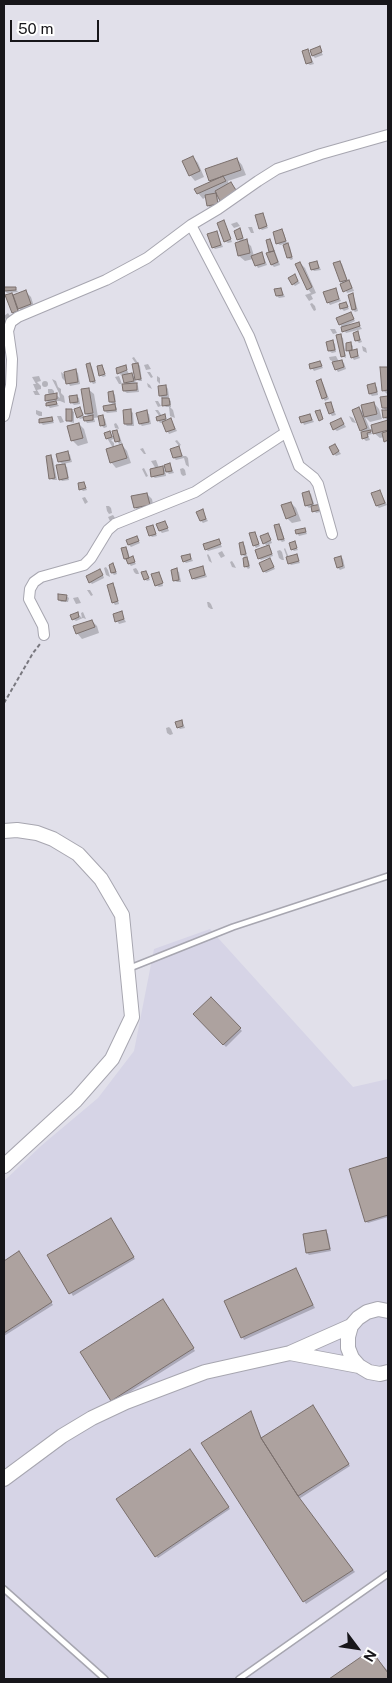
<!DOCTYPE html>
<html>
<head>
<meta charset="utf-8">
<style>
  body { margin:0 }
  #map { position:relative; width:392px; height:1683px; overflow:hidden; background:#e1e0ea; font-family:"Public Sans",sans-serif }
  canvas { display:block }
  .frame { position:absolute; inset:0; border:5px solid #17161a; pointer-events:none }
  .north { position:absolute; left:332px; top:1623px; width:50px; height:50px; -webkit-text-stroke:4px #fff; paint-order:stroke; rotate:121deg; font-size:14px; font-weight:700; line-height:20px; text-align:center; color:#17161a }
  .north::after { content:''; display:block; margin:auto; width:18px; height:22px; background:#17161a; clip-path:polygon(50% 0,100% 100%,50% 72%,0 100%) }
  .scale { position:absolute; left:10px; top:20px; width:89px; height:22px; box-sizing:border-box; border:2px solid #17161a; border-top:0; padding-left:6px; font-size:15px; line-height:18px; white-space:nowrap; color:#17161a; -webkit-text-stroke:4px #fff; paint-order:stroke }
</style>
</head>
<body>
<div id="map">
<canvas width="392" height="1683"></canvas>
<div class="frame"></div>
<div class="north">N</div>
<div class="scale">50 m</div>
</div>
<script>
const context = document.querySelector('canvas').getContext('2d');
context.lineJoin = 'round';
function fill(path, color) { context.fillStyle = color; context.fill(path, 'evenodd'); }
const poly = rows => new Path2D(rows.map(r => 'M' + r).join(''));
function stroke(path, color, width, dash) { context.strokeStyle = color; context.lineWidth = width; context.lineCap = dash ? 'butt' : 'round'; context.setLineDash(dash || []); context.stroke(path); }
const built = poly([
  [210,929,353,1087,388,1079,388,1679,4,1679,4,1181,42,1145,98,1098,134,1051,154,949]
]);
const shadow = poly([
  [319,48,323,55,315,58,313,56],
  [308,51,314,64,310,65,307,63],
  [193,157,198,163,204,177,195,181,190,175],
  [237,159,242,165,246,175,228,181,229,185,231,184,236,189,241,197,226,205,217,194,219,206,210,208,208,205,206,197,203,199,198,193,212,183,210,181],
  [262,214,268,228,262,230,260,228],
  [223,221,232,242,228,243,225,241],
  [237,222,240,226,234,228,231,224],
  [248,227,252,227,254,233,251,233],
  [239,230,245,241,251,246,254,256,262,253,267,265,258,268,253,259,245,261,239,256,236,244,241,242,238,239],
  [282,230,284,233,287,243,286,244,290,247,293,259,291,260,288,258,284,244,280,245,277,243],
  [216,232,223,247,215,249,213,247],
  [270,240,272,243,280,265,274,267,272,265,267,241],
  [317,262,321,270,314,271,312,269],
  [340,262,342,264,348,282,351,284,354,291,347,293,341,281],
  [300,263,305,268,316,293,311,295,313,299,309,301,305,295,311,293,308,289],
  [294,276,300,283,295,286,293,284],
  [15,288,18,292,7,293,5,291],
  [281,289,285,297,279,298,277,296],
  [335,290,341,301,330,305,328,302],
  [26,292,31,297,35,310,24,314,18,307,20,313,15,315,13,312,12,294,14,296],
  [352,295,354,297,358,311,355,312,353,310,350,296],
  [312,303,315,306,316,310,314,311,312,308,310,304],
  [346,303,349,309,344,311,341,308],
  [8,313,13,321,8,324,4,316],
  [351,313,355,321,347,325,348,326,358,323,362,329,346,333,340,324],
  [330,329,335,329,337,333,333,334],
  [358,333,362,342,359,343,357,341],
  [340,336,343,338,346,358,342,356],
  [333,342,335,344,336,352,332,353,329,351],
  [350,343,353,346,353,352,356,351,360,358,354,360,352,357,348,350],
  [362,346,366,348,367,353,363,351],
  [336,356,339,362,342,361,344,363,346,369,338,372,336,369,334,362,330,360,329,357],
  [134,357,140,366,142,381,139,381,134,377,136,383,138,386,139,392,127,393,124,391,127,385,125,383,124,374,121,375,119,373,125,366,129,374,132,374,136,379,136,364,132,358],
  [320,362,323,368,314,371,312,368],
  [90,364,92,367,96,383,93,384,91,381],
  [148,364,151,369,146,370,144,365],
  [102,366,106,376,103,377,100,375],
  [388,368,388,395,383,390,382,369],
  [76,371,78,373,80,384,70,386,67,380,65,381,62,378,61,372,66,376],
  [147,372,150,372,153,377,151,378],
  [39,376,41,381,37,382,41,386,41,389,37,390,40,395,35,395,33,391,36,391,33,384,36,384,32,377],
  [119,376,122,384,119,384,115,377],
  [157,376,160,378,160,384,157,381],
  [52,379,56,381,58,387,61,389,61,393,64,396,65,403,60,401,55,401,59,406,50,408,48,406,49,403,46,400,51,396,48,393,48,389,52,389,54,391,54,395,56,395,60,398,59,393],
  [321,380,323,383,329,399,325,401,323,398],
  '42 384a3 3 0 1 1 6 0a3 3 0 1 1-6 0Z',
  [147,383,150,385,152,389,148,387],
  [374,385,377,387,378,395,372,396,370,394],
  [166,386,168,389,169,397,167,398,171,401,171,407,170,407,173,410,175,418,170,416,169,407,166,407,164,405,163,399,160,396],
  [88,389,94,394,98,417,102,416,105,419,107,427,104,428,101,425,100,417,94,418,95,422,87,423,84,418,80,419,78,417,80,408,85,418,90,417,86,414],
  [113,392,115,395,116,404,113,404,117,408,117,412,107,413,105,411,114,405,110,402],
  [76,396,79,398,80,404,74,405,72,403],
  [388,397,388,421,384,417,387,411,383,408,382,398],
  [155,401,158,401,161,406,158,407],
  [331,403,336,415,332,416,330,413],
  [374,403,379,409,382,419,370,422,365,417,372,434,368,435,370,440,366,441,363,438,363,433,353,410,359,408,365,414],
  [36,410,42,412,42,416,39,416,36,414],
  [71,410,74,412,74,423,70,422,67,420],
  [155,410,158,410,162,416,164,416,167,421,171,420,177,431,169,434,163,422,160,423,158,420,160,417],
  [131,411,133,413,134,426,127,426,125,424],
  [146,412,149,414,151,424,142,426,140,424],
  [310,415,314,422,304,425,301,418],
  [57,416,61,416,64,422,60,423],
  [349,416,353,418,356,423,352,422],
  [52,418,54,423,43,425,40,422],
  [341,419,346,427,337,431,334,429],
  [388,421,388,450,387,444,388,444,384,437,380,438,374,433,372,426],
  [116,423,118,426,119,429,115,428,114,424],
  [79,424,84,429,88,443,78,446,72,440],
  [117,432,119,434,122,443,119,444,116,438,111,440,114,443,114,448,122,445,127,451,131,463,116,468,111,462,113,448,107,438,110,433,115,438],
  [177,440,181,445,179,446,175,441],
  [335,445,341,454,336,456,334,454],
  [143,448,146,454,144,454,140,449],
  [179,448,183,456,186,456,188,458,189,467,186,465,184,458,176,460,174,458],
  [68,452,70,455,72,462,63,464,67,467,69,480,62,481,60,479,63,465,59,461],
  [51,456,53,459,57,480,53,480,50,478],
  [156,460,159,468,162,468,165,470,166,476,155,478,152,476,156,469,151,461],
  [170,465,174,473,169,474,167,472],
  [144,468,148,476,146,477,142,469],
  [183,468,185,470,186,475,183,476,181,474,180,469],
  [84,483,87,490,83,491,81,489],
  [380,491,387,505,379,508,377,506],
  [309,492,311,494,315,507,324,511,316,513,312,507,309,508,306,505],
  [147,494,152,499,154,510,140,513,135,507],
  [85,497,88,502,85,504,82,498],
  [291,503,296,508,301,521,292,523,287,518],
  [106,506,109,506,111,508,112,513,109,514,107,511],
  [202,511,208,521,203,523,201,521],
  [113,515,115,518,117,523,111,523,108,517],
  [165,522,169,531,162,533,160,531],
  [279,525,281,527,285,541,282,542,279,539],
  [153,526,157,536,152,537,150,535],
  [305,529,307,534,299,536,297,533],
  [254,533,260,546,256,548,254,545],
  [268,534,272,543,267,545,271,549,273,556,261,560,259,558,268,547,264,543],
  [136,537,140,543,131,547,129,545],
  [219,541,222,547,208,551,206,549],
  [243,543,245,546,247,556,245,557,249,561,250,568,248,569,246,567,246,558,242,554],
  [294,543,298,550,294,551,292,549],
  [126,548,128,551,130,559,132,558,136,564,131,566,125,559],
  [285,548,289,558,297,556,300,563,291,565,289,563,284,549],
  [280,550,282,552,284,560,282,560,279,558,277,551],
  [222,551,225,556,221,558,218,553],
  [208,554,210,557,212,563,209,561,207,555],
  [190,555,193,561,186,563,184,561],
  [341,557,343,559,345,568,340,570,338,568],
  [270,560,275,569,266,573,264,571],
  [232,561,234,564,236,568,232,567,230,562],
  [113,565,115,567,117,574,114,575,112,573,110,566],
  [106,567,108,570,110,577,106,575,104,568],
  [203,567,207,577,195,580,193,578],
  [136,568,138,571,139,574,136,574,134,572,133,569],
  [176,570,179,572,181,582,177,582,174,580],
  [102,572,104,578,92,584,90,582],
  [146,572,150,580,147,581,145,579],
  [159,573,163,586,159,587,156,585],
  [112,585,115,587,119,604,115,605,113,602],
  [87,590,90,590,93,595,91,596],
  [66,596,69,598,68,602,61,602,59,599],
  [78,597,81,603,76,604,73,598],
  [207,602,209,602,211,604,213,609,211,609,208,607],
  [83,612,86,619,83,618,76,621,73,619,77,613,82,618,81,613],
  [121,613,126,622,119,624,114,615],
  [92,621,97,626,99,633,82,639,77,633],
  [182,721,185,728,180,729,178,727],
  [169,727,171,729,173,734,170,735,167,733,166,728],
  [211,999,242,1031,226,1047,195,1014],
  [388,1158,388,1217,368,1223,366,1221,351,1170],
  [111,1219,135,1259,73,1296,48,1256],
  [326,1231,328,1234,331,1251,309,1255,307,1253],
  [19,1252,53,1305,4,1336,4,1262],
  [296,1270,315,1308,244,1340,226,1302],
  [165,1303,195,1351,114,1402,112,1400],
  [315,1409,350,1466,299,1499,355,1572,306,1604,203,1444,251,1412,262,1439],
  [193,1453,230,1509,158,1558,156,1556],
  [371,1652,388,1671,388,1679,331,1679]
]);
const building = poly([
  [320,46,322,52,312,56,310,50,320,46],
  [308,49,312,62,306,64,302,51,308,49],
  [193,156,200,171,189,176,182,161,193,156],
  [237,158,241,170,209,181,205,169,237,158],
  [223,176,226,181,197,194,194,189,223,176],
  [231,182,237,192,220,201,215,191,231,182],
  [216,193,218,204,207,206,205,195,216,193],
  [263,213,267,226,259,229,255,215,263,213],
  [224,220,231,239,224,242,217,223,224,220],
  [240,228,243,238,237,240,234,231,240,228],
  [282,229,286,241,276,244,273,232,282,229],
  [217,231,221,245,212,248,207,234,217,231],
  [247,239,250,253,238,256,235,243,247,239],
  [270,239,274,251,269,252,266,240,270,239],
  [288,243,292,257,287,258,283,245,288,243],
  [274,251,278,262,271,265,266,253,274,251],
  [262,252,265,263,255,266,251,256,262,252],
  [317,261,319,268,311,270,309,263,317,261],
  [340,261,347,280,340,282,333,263,340,261],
  [300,262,312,287,307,290,295,264,300,262],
  [295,274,298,281,292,285,288,278,295,274],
  [349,280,352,288,343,292,340,284,349,280],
  [4,287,16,287,16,290,4,291,4,287],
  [281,288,283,295,276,296,274,289,281,288],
  [336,288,339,299,327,303,323,292,336,288],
  [26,290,31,304,18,309,13,295,26,290],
  [12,293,18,311,12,313,5,295,12,293],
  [353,293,356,309,352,310,348,295,353,293],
  [346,302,348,307,340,309,339,304,346,302],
  [351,312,354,319,339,325,336,318,351,312],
  [359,322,360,326,342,332,341,327,359,322],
  [358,331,360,340,355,341,353,333,358,331],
  [341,334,345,356,341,357,336,335,341,334],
  [333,340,335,350,328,351,326,342,333,340],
  [351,342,352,350,346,351,346,343,351,342],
  [357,349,358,356,351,358,349,351,357,349],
  [342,360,344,367,335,370,332,362,342,360],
  [320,361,322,366,310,369,309,364,320,361],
  [90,363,95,381,90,382,86,364,90,363],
  [138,363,141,379,135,380,132,364,138,363],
  [102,365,105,374,99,376,97,366,102,365],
  [126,365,127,370,117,374,116,368,126,365],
  [380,367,388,367,388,390,382,391,380,367],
  [76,369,78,382,66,384,64,372,76,369],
  [132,373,134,381,124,383,122,375,132,373],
  [321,379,327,397,322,399,316,381,321,379],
  [137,383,137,390,123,391,122,384,137,383],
  [375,383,377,392,369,394,367,385,375,383],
  [166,385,167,395,159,396,158,386,166,385],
  [89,388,93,413,85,414,81,389,89,388],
  [113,391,115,402,109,402,108,392,113,391],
  [57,393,57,399,45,401,45,395,57,393],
  [77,395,78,402,70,403,69,396,77,395],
  [388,396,388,408,382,408,380,397,388,396],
  [162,398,169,398,170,405,162,406,162,398],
  [56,401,57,404,46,406,46,403,56,401],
  [331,402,334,412,329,414,325,403,331,402],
  [374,402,377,414,364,417,361,405,374,402],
  [115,404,116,410,104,411,103,406,115,404],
  [80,407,83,415,77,418,74,409,80,407],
  [359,407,367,428,360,431,352,410,359,407],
  [66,409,72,409,72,421,66,421,66,409],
  [131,409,132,424,124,424,123,410,131,409],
  [147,410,149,422,139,424,136,413,147,410],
  [320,410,323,419,319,421,315,411,320,410],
  [382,410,388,410,388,417,383,418,382,410],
  [165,414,166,419,157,421,156,417,165,414],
  [310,414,312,420,301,423,299,417,310,414],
  [93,415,93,420,84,421,83,417,93,415],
  [103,415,105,425,100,426,98,416,103,415],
  [52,417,53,421,39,423,39,419,52,417],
  [171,418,175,429,166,432,162,422,171,418],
  [341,418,344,424,333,430,330,423,341,418],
  [388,420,388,430,373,434,371,425,388,420],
  [79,423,83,438,71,441,67,426,79,423],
  [117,430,120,441,115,442,112,431,117,430],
  [371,430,371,432,367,433,368,437,362,439,361,432,371,430],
  [110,431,112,437,106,439,104,433,110,431],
  [388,431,388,440,384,442,382,433,388,431],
  [122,444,127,458,110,463,106,449,122,444],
  [335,444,339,451,333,455,329,447,335,444],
  [179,446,182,456,173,458,170,449,179,446],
  [68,451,70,460,58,462,56,454,68,451],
  [51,455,55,478,49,479,46,456,51,455],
  [170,463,172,471,166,472,164,465,170,463],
  [65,464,68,478,59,480,56,465,65,464],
  [163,466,164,474,151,477,150,469,163,466],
  [84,482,86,488,79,490,78,483,84,482],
  [380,490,385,503,376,506,371,493,380,490],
  [309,491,313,504,305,506,302,493,309,491],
  [147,493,150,505,134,508,131,496,147,493],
  [291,502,296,515,286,519,281,505,291,502],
  [321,504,323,509,312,512,311,506,321,504],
  [203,509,206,519,200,521,196,512,203,509],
  [165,521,168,528,159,531,156,524,165,521],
  [279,524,284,539,278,540,274,525,279,524],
  [153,525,156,534,149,536,146,527,153,525],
  [305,528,306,532,296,534,295,530,305,528],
  [255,532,259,544,253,546,249,533,255,532],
  [268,533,271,540,263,544,260,536,268,533],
  [137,536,139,541,128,545,126,540,137,536],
  [219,539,221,544,205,550,203,544,219,539],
  [295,541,297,548,291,550,289,543,295,541],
  [243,542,246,554,241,555,239,543,243,542],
  [269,545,272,554,258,559,255,550,269,545],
  [126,547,129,558,124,559,121,548,126,547],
  [190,554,191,559,183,562,181,556,190,554],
  [297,554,299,561,288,564,286,557,297,554],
  [133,556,135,562,128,564,126,559,133,556],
  [341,556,343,566,337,568,334,558,341,556],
  [247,557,249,566,244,567,243,558,247,557],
  [270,558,274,567,263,572,259,563,270,558],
  [113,563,116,572,111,573,109,565,113,563],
  [203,566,205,575,192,579,189,570,203,566],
  [177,568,179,580,173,581,171,570,177,568],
  [100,569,103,575,89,583,86,576,100,569],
  [146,571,149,578,144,580,141,572,146,571],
  [159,572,163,583,155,586,151,574,159,572],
  [113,583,118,601,112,603,107,585,113,583],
  [58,594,67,595,66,601,58,600,58,594],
  [122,611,124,619,115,622,113,614,122,611],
  [78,612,79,617,72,620,70,615,78,612],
  [92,620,95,627,76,634,73,626,92,620],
  [182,720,183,726,177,728,175,722,182,720],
  [211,997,241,1028,223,1045,193,1014,211,997],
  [388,1157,388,1215,365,1222,349,1169,388,1157],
  [111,1218,134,1257,69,1294,47,1255,111,1218],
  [326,1230,330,1249,306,1253,303,1234,326,1230],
  [19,1251,52,1302,4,1333,4,1261,19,1251],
  [296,1268,313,1305,241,1338,224,1301,296,1268],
  [163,1299,194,1348,111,1401,80,1352,163,1299],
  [313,1405,349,1464,298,1496,261,1438,313,1405],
  [251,1411,261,1438,298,1496,353,1570,303,1602,201,1443,251,1411],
  [190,1449,229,1507,155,1557,116,1499,190,1449],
  [371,1650,388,1673,388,1679,329,1679,371,1650]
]);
const path = poly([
  [4,703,33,653,40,644]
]);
const lane = poly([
  [130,968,233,927,388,876],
  [4,1589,105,1679],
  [239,1679,388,1574]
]);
const street = poly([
  [191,225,249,336,299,466,314,478,318,484,332,534],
  [4,416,11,385,12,359,8,331,11,322,18,317,106,280,147,258,191,225,218,209,258,181,277,169,321,154,388,135],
  [44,635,43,626,29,599,30,589,34,582,41,577,84,565,91,558,108,530,115,524,195,492,285,433]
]);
const secondary = poly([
  [4,831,17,830,37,833,53,839,78,854,101,879,122,915,132,1017,112,1059,76,1100,4,1166],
  [388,1311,378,1309,367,1312,358,1318,351,1326,348,1337,348,1348,352,1358,359,1366,369,1372,380,1374,388,1372],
  [290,1353,359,1366],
  [4,1479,62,1436,92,1418,126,1402,205,1372,290,1353,351,1326]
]);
fill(built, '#d6d4e6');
fill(shadow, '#0003');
fill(building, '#ada29f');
stroke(building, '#7a6f6c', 1);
stroke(lane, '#a7a6b0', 8);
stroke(street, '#a7a6b0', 12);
stroke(secondary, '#a7a6b0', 16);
stroke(path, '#79787f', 2, [4, 2.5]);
stroke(lane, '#fff', 5);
stroke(street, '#fff', 10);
stroke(secondary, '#fff', 14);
</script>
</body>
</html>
